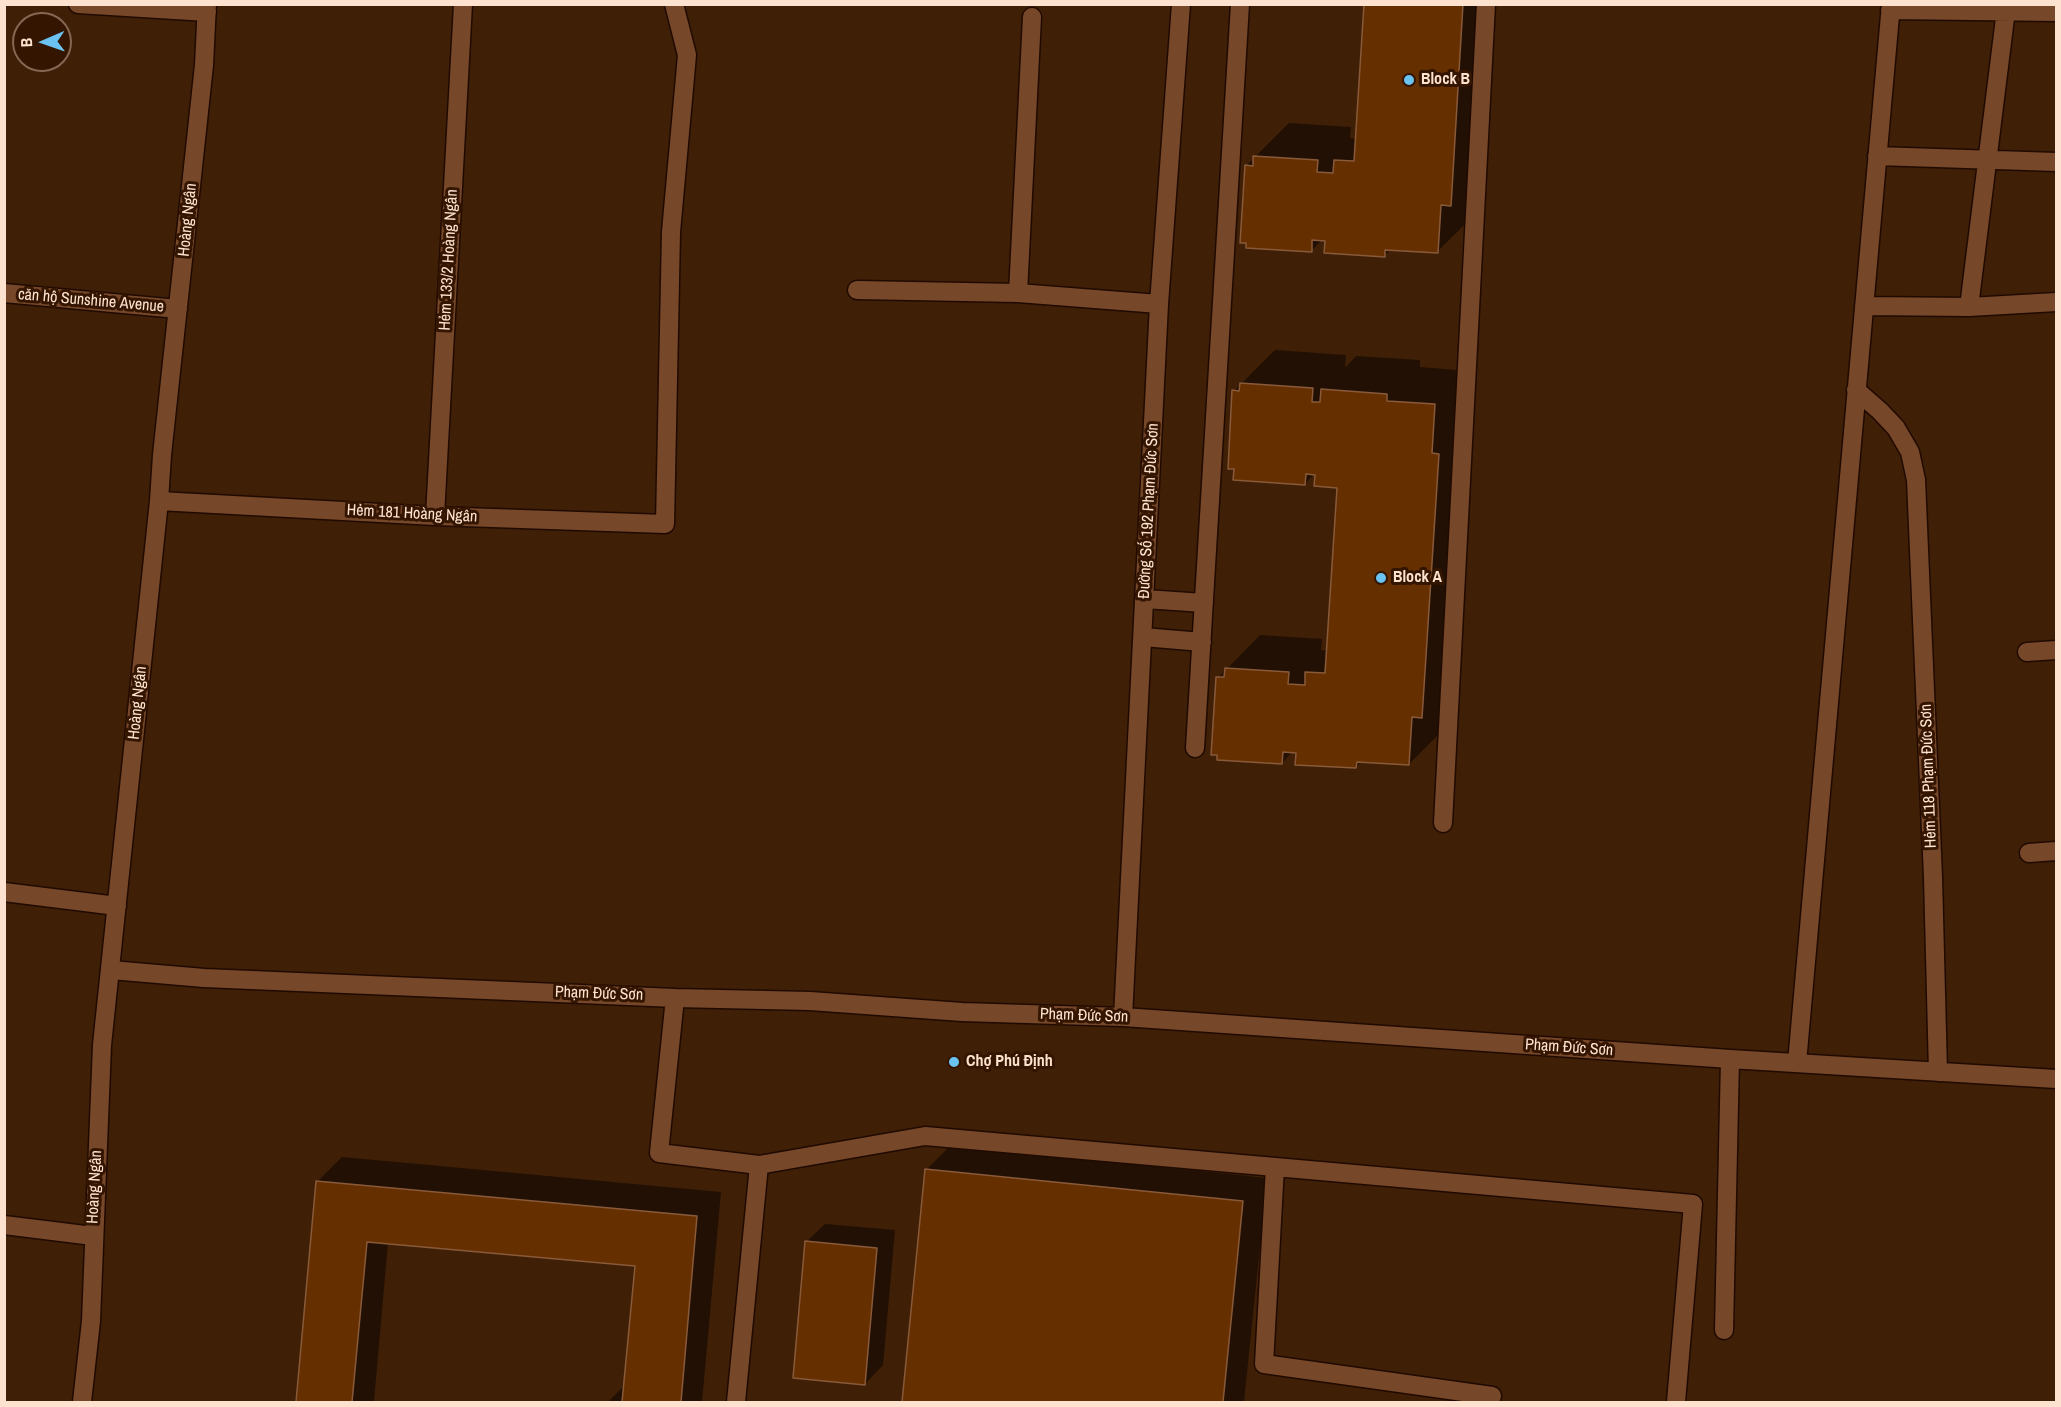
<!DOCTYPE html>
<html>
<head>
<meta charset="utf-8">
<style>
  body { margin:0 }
  #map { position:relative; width:2061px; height:1407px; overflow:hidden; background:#3f1f06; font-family:"Archivo Narrow",sans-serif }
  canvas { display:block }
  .frame { position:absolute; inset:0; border:6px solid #fee2d0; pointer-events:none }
  .north { position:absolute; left:12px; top:12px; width:60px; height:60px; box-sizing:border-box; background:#341500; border:2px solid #856753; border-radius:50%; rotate:268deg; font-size:16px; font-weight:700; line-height:24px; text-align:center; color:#fee2d0 }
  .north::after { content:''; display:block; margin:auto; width:21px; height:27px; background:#6bc3f2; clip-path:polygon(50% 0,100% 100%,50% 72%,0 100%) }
</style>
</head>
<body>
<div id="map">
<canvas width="2061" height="1407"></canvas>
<div class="frame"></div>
<div class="north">B</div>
</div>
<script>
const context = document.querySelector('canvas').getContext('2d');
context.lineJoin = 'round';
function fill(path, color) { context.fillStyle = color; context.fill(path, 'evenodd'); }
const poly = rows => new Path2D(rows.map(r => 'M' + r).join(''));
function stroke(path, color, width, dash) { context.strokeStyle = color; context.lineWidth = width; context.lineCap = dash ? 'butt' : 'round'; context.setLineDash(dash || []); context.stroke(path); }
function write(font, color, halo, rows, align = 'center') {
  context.font = font + ' "Archivo Narrow",sans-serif'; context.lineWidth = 6; context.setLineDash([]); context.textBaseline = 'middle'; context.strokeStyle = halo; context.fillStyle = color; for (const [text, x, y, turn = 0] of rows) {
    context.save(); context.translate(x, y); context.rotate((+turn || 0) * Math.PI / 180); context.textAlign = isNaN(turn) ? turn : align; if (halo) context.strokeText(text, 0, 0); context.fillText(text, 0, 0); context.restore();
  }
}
const shadow = poly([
  [1366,4,1495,4,1471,218,1437,252,1391,249,1385,255,1323,239,1311,251,1246,166,1289,123,1351,127,1350,138,1357,139],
  [1275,350,1346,355,1345,368,1356,356,1420,360,1420,367,1468,371,1443,730,1409,764,1362,761,1356,767,1293,751,1282,763,1218,678,1260,635,1322,639,1321,650,1328,651,1338,486,1316,472,1305,484,1234,391],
  [951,1145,1267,1178,1244,1402,903,1402,927,1169],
  [342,1157,721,1192,702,1402,608,1402,625,1385,636,1264,388,1242,374,1402,298,1402,318,1181],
  [825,1224,895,1230,883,1365,865,1384,806,1242]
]);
const building = poly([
  [1364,4,1463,4,1451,206,1441,205,1438,253,1385,250,1385,257,1324,253,1325,241,1312,240,1312,252,1246,248,1246,243,1240,243,1245,165,1253,166,1253,156,1318,160,1317,172,1333,173,1334,160,1354,161,1364,4],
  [1240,383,1313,388,1312,402,1320,402,1321,389,1387,394,1387,401,1435,404,1432,453,1439,454,1422,718,1412,717,1409,765,1357,762,1356,768,1295,765,1296,753,1283,752,1282,764,1217,760,1217,755,1211,755,1216,677,1224,677,1225,668,1289,672,1288,684,1305,685,1305,672,1325,673,1337,488,1314,486,1315,475,1306,474,1305,485,1233,480,1234,469,1228,469,1232,390,1239,391,1240,383],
  [925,1169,1243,1201,1223,1402,902,1402,925,1169],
  [316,1181,697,1216,681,1402,622,1402,635,1266,367,1242,352,1402,296,1402,316,1181],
  [805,1241,877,1248,865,1385,793,1378,805,1241]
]);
const minor = poly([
  [78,4,207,12],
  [1890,10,2056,12],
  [2006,10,1969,307,2056,302],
  [1877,156,2056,162],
  [857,290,1018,293,1159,304],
  [4,293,178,309],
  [1018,293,1032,17],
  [1864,306,1969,307],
  [1856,390,1880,411,1896,428,1910,452,1916,480,1933,877,1938,1072],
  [159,501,435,516,665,524,671,232,687,55,674,4],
  [435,516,463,4],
  [1145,599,1204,603],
  [1143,637,1202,642],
  [2027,652,2056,650],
  [1195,748,1240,4],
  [1443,823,1486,4],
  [2029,853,2056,851],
  [4,892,117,906],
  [111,970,204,978,675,998,810,1001,962,1012,1123,1017,1730,1059,2056,1079],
  [675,998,659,1153,759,1165,736,1402],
  [1123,1017,1159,304,1181,4],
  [1797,1063,1891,4],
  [759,1165,925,1136,1693,1204,1676,1402],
  [1275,1167,1264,1364,1492,1396],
  [4,1225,93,1236],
  [1724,1330,1730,1059],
  [82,1402,91,1321,102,1045,159,501,162,455,204,65,207,4]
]);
const markers = [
  [1409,80,6,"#6bc3f2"],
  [1381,578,6,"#6bc3f2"],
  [954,1062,6,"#6bc3f2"]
];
const poiNames = [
  ["Block B",1421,80],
  ["Block A",1393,578],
  ["Chợ Phú Định",966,1062]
];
const streetNames = [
  ["Hoàng Ngân",188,220,-84],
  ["Hẻm 133/2 Hoàng Ngân",449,260,-87],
  ["căn hộ Sunshine Avenue",91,301,5],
  ["Đường Số 192 Phạm Đức Sơn",1149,511,-87],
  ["Hẻm 181 Hoàng Ngân",412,514,3],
  ["Hoàng Ngân",138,703,-84],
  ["Hẻm 118 Phạm Đức Sơn",1929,776,-92],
  ["Phạm Đức Sơn",599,994,2],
  ["Phạm Đức Sơn",1084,1016,2],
  ["Phạm Đức Sơn",1569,1048,4],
  ["Hoàng Ngân",95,1187,-87]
];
fill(shadow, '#0007');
fill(building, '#662f00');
stroke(building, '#895a3a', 1.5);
stroke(minor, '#200a00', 21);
stroke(minor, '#764829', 18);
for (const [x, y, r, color] of markers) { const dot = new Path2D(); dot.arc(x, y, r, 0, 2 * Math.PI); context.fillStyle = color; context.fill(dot); stroke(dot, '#341500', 2); }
write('bold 16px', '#fee2d0', '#341500', poiNames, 'left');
write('16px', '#fee2d0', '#341500', streetNames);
</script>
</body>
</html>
